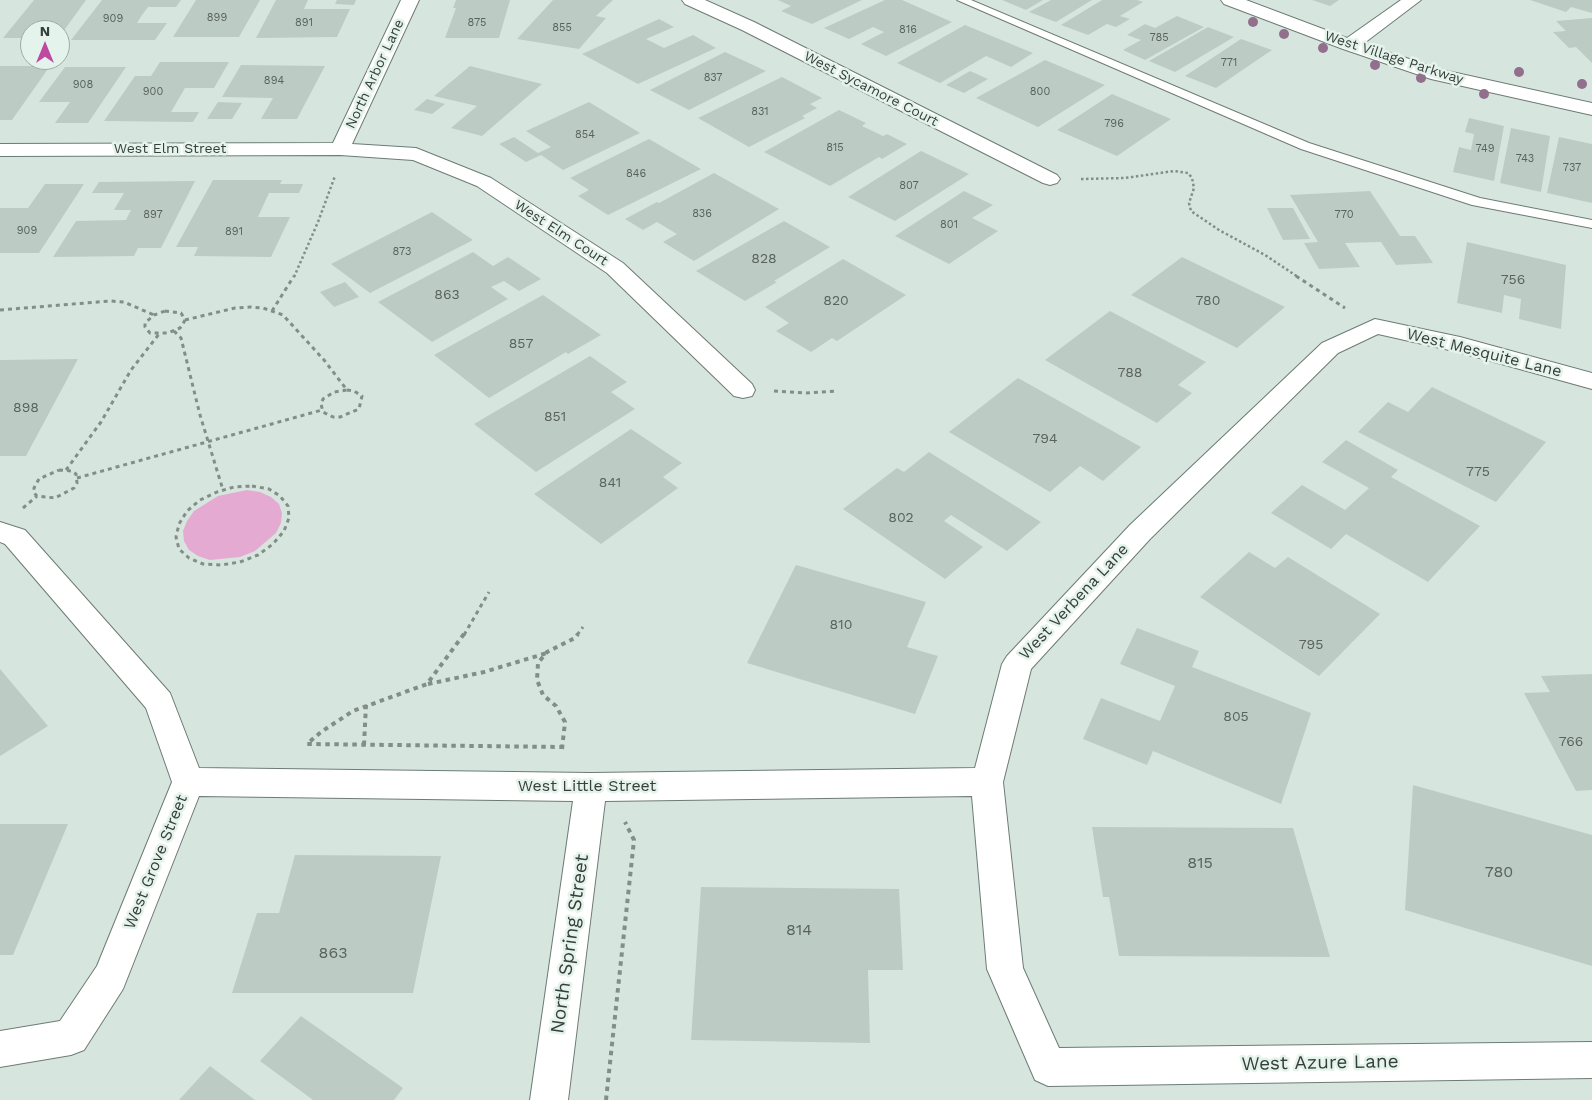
<!DOCTYPE html>
<html>
<head>
<meta charset="utf-8">
<style>
  body { margin:0 }
  #map { position:relative; width:1592px; height:1100px; overflow:hidden; background:#d6e6de; font-family:"Work Sans",sans-serif }
  canvas { display:block }
  .north { position:absolute; left:20px; top:20px; width:50px; height:50px; box-sizing:border-box; background:#e4f3eb; border:1px solid #9faba5; border-radius:50%; rotate:0deg; font-size:14px; font-weight:700; line-height:20px; text-align:center; color:#383e3b }
  .north::after { content:''; display:block; margin:auto; width:18px; height:22px; background:#bf499f; clip-path:polygon(50% 0,100% 100%,50% 72%,0 100%) }
</style>
</head>
<body>
<div id="map">
<canvas width="1592" height="1100"></canvas>
<div class="north">N</div>
</div>
<script>
const context = document.querySelector('canvas').getContext('2d');
context.lineJoin = 'round';
function fill(path, color) { context.fillStyle = color; context.fill(path, 'evenodd'); }
const poly = rows => new Path2D(rows.map(r => 'M' + r).join(''));
function stroke(path, color, width, dash) { context.strokeStyle = color; context.lineWidth = width; context.lineCap = dash ? 'butt' : 'round'; context.setLineDash(dash || []); context.stroke(path); }
function write(font, color, halo, rows, align = 'center') {
  context.font = font + ' "Work Sans",sans-serif'; context.lineWidth = 5; context.setLineDash([]); context.textBaseline = 'middle'; context.strokeStyle = halo; context.fillStyle = color; for (const [text, x, y, turn = 0] of rows) {
    context.save(); context.translate(x, y); context.rotate((+turn || 0) * Math.PI / 180); context.textAlign = isNaN(turn) ? turn : align; if (halo) context.strokeText(text, 0, 0); context.fillText(text, 0, 0); context.restore();
  }
}
const green = poly([
  [247,490,260,492,271,497,279,504,282,513,281,523,276,533,255,551,240,557,210,560,198,556,189,550,184,541,183,531,187,521,194,511,218,496]
]);
const building = poly([
  [34,0,86,0,60,36,60,30,30,30,30,38,3,38],
  [102,0,181,0,176,7,148,7,142,15,137,23,167,23,155,40,71,40],
  [196,0,260,0,239,37,173,37],
  [276,0,308,0,304,9,350,9,337,37,256,38],
  [337,0,356,0,354,5,335,4],
  [456,0,510,0,499,38,445,38,456,8,453,8],
  [553,0,613,0,596,16,606,18,579,49,517,39],
  [778,0,862,0,812,24,781,11,791,6],
  [885,0,902,0,952,22,886,56,861,44,884,32,873,27,849,39,824,28],
  [1002,0,1043,0,1026,10],
  [1051,0,1092,0,1056,22,1029,12],
  [1102,0,1137,0,1143,2,1120,16,1130,19,1116,27,1107,24,1088,35,1061,25],
  [1312,0,1339,0,1330,6],
  [1530,0,1592,0,1592,13,1571,7,1566,12],
  [1177,16,1204,27,1145,60,1123,50,1141,40,1127,35,1145,24,1155,28],
  [1592,18,1592,63,1576,47,1569,48,1553,32,1566,31,1556,21],
  [659,19,674,27,646,39,664,48,693,35,716,48,638,84,582,54],
  [965,25,1033,53,1011,67,986,56,940,83,897,63],
  [1208,27,1234,37,1175,72,1149,61],
  [1241,39,1272,50,1216,88,1185,76],
  [725,52,766,71,689,110,650,90],
  [1045,60,1105,85,1038,127,976,98],
  [160,62,229,62,214,88,185,88,171,112,199,112,193,122,104,121,135,76,151,76],
  [241,65,325,66,297,119,261,119,273,98,222,97],
  [0,66,50,66,12,120,0,120],
  [470,66,542,84,482,136,451,128,477,106,434,96],
  [65,67,126,67,88,123,55,123,70,102,39,102],
  [970,71,988,79,964,93,946,85],
  [782,77,822,98,810,104,817,108,802,116,805,118,749,147,698,118],
  [1112,94,1171,119,1117,156,1057,130],
  [427,99,445,104,432,114,414,110],
  [218,102,242,103,232,119,207,119],
  [589,102,640,133,563,170,541,155,526,162,499,144,514,137,538,153,551,147,526,131],
  [839,110,866,123,862,126,883,136,887,134,907,144,882,159,879,157,830,186,764,152],
  [1469,118,1504,126,1494,181,1453,172,1459,147,1471,150,1474,134,1465,132],
  [1511,128,1550,136,1541,192,1500,183],
  [1559,137,1592,144,1592,203,1547,193],
  [649,139,701,169,608,215,578,196,589,190,570,178],
  [921,151,969,174,895,221,848,197],
  [714,173,779,209,694,261,663,242,677,234,657,222,643,230,625,219,657,202,659,203],
  [213,180,282,180,280,184,303,184,299,193,269,193,258,217,290,217,271,257,194,256,198,247,176,247],
  [195,181,161,248,138,248,134,256,53,257,76,221,126,220,131,210,114,210,124,193,92,193,99,182],
  [45,184,84,184,39,253,0,253,0,208,28,208],
  [964,191,993,205,972,218,998,231,949,264,895,236],
  [1370,191,1400,236,1415,236,1433,263,1396,265,1381,242,1345,243,1360,267,1319,269,1304,243,1318,242,1290,195],
  [1267,208,1293,208,1310,239,1283,240],
  [432,212,473,240,370,293,331,264],
  [784,221,830,247,774,281,777,282,745,301,696,271],
  [1467,242,1566,265,1561,329,1519,319,1521,299,1504,295,1502,313,1457,303],
  [473,252,493,266,508,257,541,279,519,291,504,281,491,287,508,299,432,342,378,302],
  [1182,257,1285,307,1237,348,1131,295],
  [843,259,906,295,837,341,832,338,811,352,776,331,789,323,765,307],
  [345,282,359,297,334,307,320,292],
  [543,295,601,335,568,354,566,352,489,398,434,355],
  [1110,311,1206,362,1178,385,1192,393,1157,423,1045,360],
  [590,356,627,382,611,392,635,409,536,472,474,424],
  [78,359,26,456,0,456,0,360],
  [1018,378,1141,447,1103,481,1080,466,1050,492,949,432],
  [1432,387,1546,442,1496,502,1358,432,1388,402,1408,412],
  [631,429,682,463,663,477,678,488,601,544,534,494],
  [1346,440,1398,470,1391,477,1480,526,1428,582,1346,534,1331,549,1271,513,1302,485,1345,510,1369,488,1322,462],
  [929,452,1041,522,1007,551,951,515,944,521,983,547,945,579,843,509,897,468,904,472],
  [1249,552,1275,568,1288,557,1380,614,1319,676,1200,597],
  [796,565,926,602,907,647,938,656,915,714,747,663],
  [1137,628,1199,651,1192,667,1311,713,1281,804,1153,751,1147,765,1083,739,1101,698,1160,721,1175,686,1120,664],
  [0,669,48,726,0,756],
  [1592,674,1592,790,1576,791,1524,693,1550,692,1541,676],
  [1413,785,1592,835,1592,966,1405,910],
  [0,824,68,824,13,955,0,955],
  [1092,827,1293,828,1330,957,1119,956,1109,897,1103,897],
  [295,855,441,856,413,993,232,993,257,913,279,913],
  [701,887,899,889,903,970,868,970,870,1043,691,1040],
  [301,1016,403,1088,394,1100,313,1100,260,1061],
  [210,1066,255,1100,179,1100]
]);
const pathFar2 = poly([
  [1081,179,1125,178,1174,171,1188,173,1192,178,1194,188,1189,203,1191,211,1219,230,1265,255,1298,277],
  [294,277,318,222,335,176]
]);
const pathFar1 = poly([
  [1296,276,1345,308],
  [0,310,110,301,124,302,154,315],
  [165,311,181,313,185,320,183,324,180,328,168,333,150,333,145,327,145,323,154,315,165,311],
  [272,311,294,276],
  [185,320,235,308,250,307,263,308,283,315,324,360,347,390],
  [174,331,181,338,200,415,223,490],
  [347,390,354,391,362,396,359,409,340,417,333,417,323,412,321,404,323,399,334,392,347,390],
  [774,391,806,393,837,391],
  [59,470,72,471,76,474,77,483,74,488,55,498,37,496,34,493,34,488,39,479,59,470],
  [66,470,101,422,131,370,159,334],
  [77,478,322,410],
  [252,486,269,489,280,496,288,506,289,518,284,531,273,544,258,555,240,562,221,565,203,564,189,558,179,549,176,537,179,524,187,511,200,500,217,492,234,487,252,486],
  [23,508,37,496],
  [464,635,489,592],
  [577,635,583,627]
]);
const path = poly([
  [464,634,427,684,353,711,321,732,307,744,562,747],
  [428,684,484,672,547,653],
  [364,745,366,705],
  [562,749,565,722,556,706,543,695,537,680,538,663,547,652,575,638,578,634],
  [606,1100,634,840,625,822]
]);
const lane = poly([
  [957,0,971,0,1309,143,1480,198,1592,220,1592,228,1472,205,1301,149,957,0]
]);
const street = poly([
  [401,0,419,0,352,144,416,148,491,178,623,263,752,384,755,390,752,396,743,398,734,396,607,273,477,186,413,160,340,155,0,156,0,144,333,143,401,0],
  [682,0,705,0,754,22,1057,175,1060,179,1057,183,1050,185,1043,183,742,30,685,4,682,0],
  [1221,0,1246,0,1347,38,1401,0,1421,0,1363,44,1443,70,1592,103,1592,115,1431,79,1343,49,1224,4,1221,0],
  [1375,319,1460,337,1592,373,1592,389,1458,352,1378,334,1338,353,1150,539,1031,669,1003,782,1023,968,1059,1048,1592,1042,1592,1078,1048,1086,1035,1080,987,969,972,796,605,801,568,1100,530,1100,573,801,199,796,123,989,84,1050,71,1055,0,1067,0,1031,60,1021,97,966,172,782,146,708,5,544,0,542,0,522,25,530,170,693,199,768,591,773,975,768,1002,664,1007,656,1130,525,1322,343,1375,319]
]);
const trees = [
  [1253,22],
  [1284,34],
  [1323,48],
  [1375,65],
  [1519,72],
  [1421,78],
  [1582,84],
  [1484,94]
];
const farNumbernames = [
  ["899",217,18],
  ["909",113,19],
  ["891",304,23],
  ["875",477,23],
  ["855",562,28],
  ["816",908,30],
  ["785",1159,38],
  ["771",1229,63],
  ["837",713,78],
  ["894",274,81],
  ["908",83,85],
  ["900",153,92],
  ["800",1040,92],
  ["831",760,112],
  ["796",1114,124],
  ["854",585,135],
  ["815",835,148],
  ["749",1485,149],
  ["743",1525,159],
  ["737",1572,168],
  ["846",636,174],
  ["807",909,186],
  ["836",702,214],
  ["897",153,215],
  ["770",1344,215],
  ["801",949,225],
  ["909",27,231],
  ["891",234,232],
  ["873",402,252]
];
const farStreetnames = [
  ["West Village Parkway",1394,58,18],
  ["North Arbor Lane",375,74,-65],
  ["West Sycamore Court",871,89,27],
  ["West Elm Street",170,149],
  ["West Elm Court",561,233,33]
];
const numberNames = [
  ["828",764,259],
  ["756",1513,280],
  ["863",447,295],
  ["820",836,301],
  ["780",1208,301],
  ["857",521,344],
  ["788",1130,373],
  ["898",26,408],
  ["851",555,417],
  ["794",1045,439],
  ["775",1478,472],
  ["841",610,483],
  ["802",901,518],
  ["810",841,625],
  ["795",1311,645],
  ["805",1236,717],
  ["766",1571,742]
];
const streetNames = [
  ["West Mesquite Lane",1484,353,14],
  ["West Verbena Lane",1074,602,-47],
  ["West Little Street",587,786],
  ["West Grove Street",156,862,-68]
];
const nearNumbernames = [
  ["815",1200,863],
  ["780",1499,872],
  ["814",799,930],
  ["863",333,953]
];
const nearStreetnames = [
  ["North Spring Street",570,944,-82],
  ["West Azure Lane",1320,1063,-1]
];
fill(green, '#e5aad1');
fill(building, '#bcccc4');
stroke(lane, '#6d7b74', 2);
stroke(street, '#6d7b74', 2);
stroke(pathFar2, '#838e88', 2.5, [2.5, 2.5]);
stroke(pathFar1, '#838e88', 3, [4, 4]);
stroke(path, '#838e88', 4, [4.5, 4.5]);
fill(lane, '#fff');
fill(street, '#fff');
context.fillStyle = '#926f8c';
for (const [x, y] of trees) { context.beginPath(); context.arc(x, y, 5, 0, 2 * Math.PI); context.fill(); }
write('11px', '#59625d', null, farNumbernames);
write('14px', '#383e3b', '#e4f3eb', farStreetnames);
write('14px', '#59625d', null, numberNames);
write('16px', '#383e3b', '#e4f3eb', streetNames);
write('16px', '#59625d', null, nearNumbernames);
write('19px', '#383e3b', '#e4f3eb', nearStreetnames);
</script>
</body>
</html>
